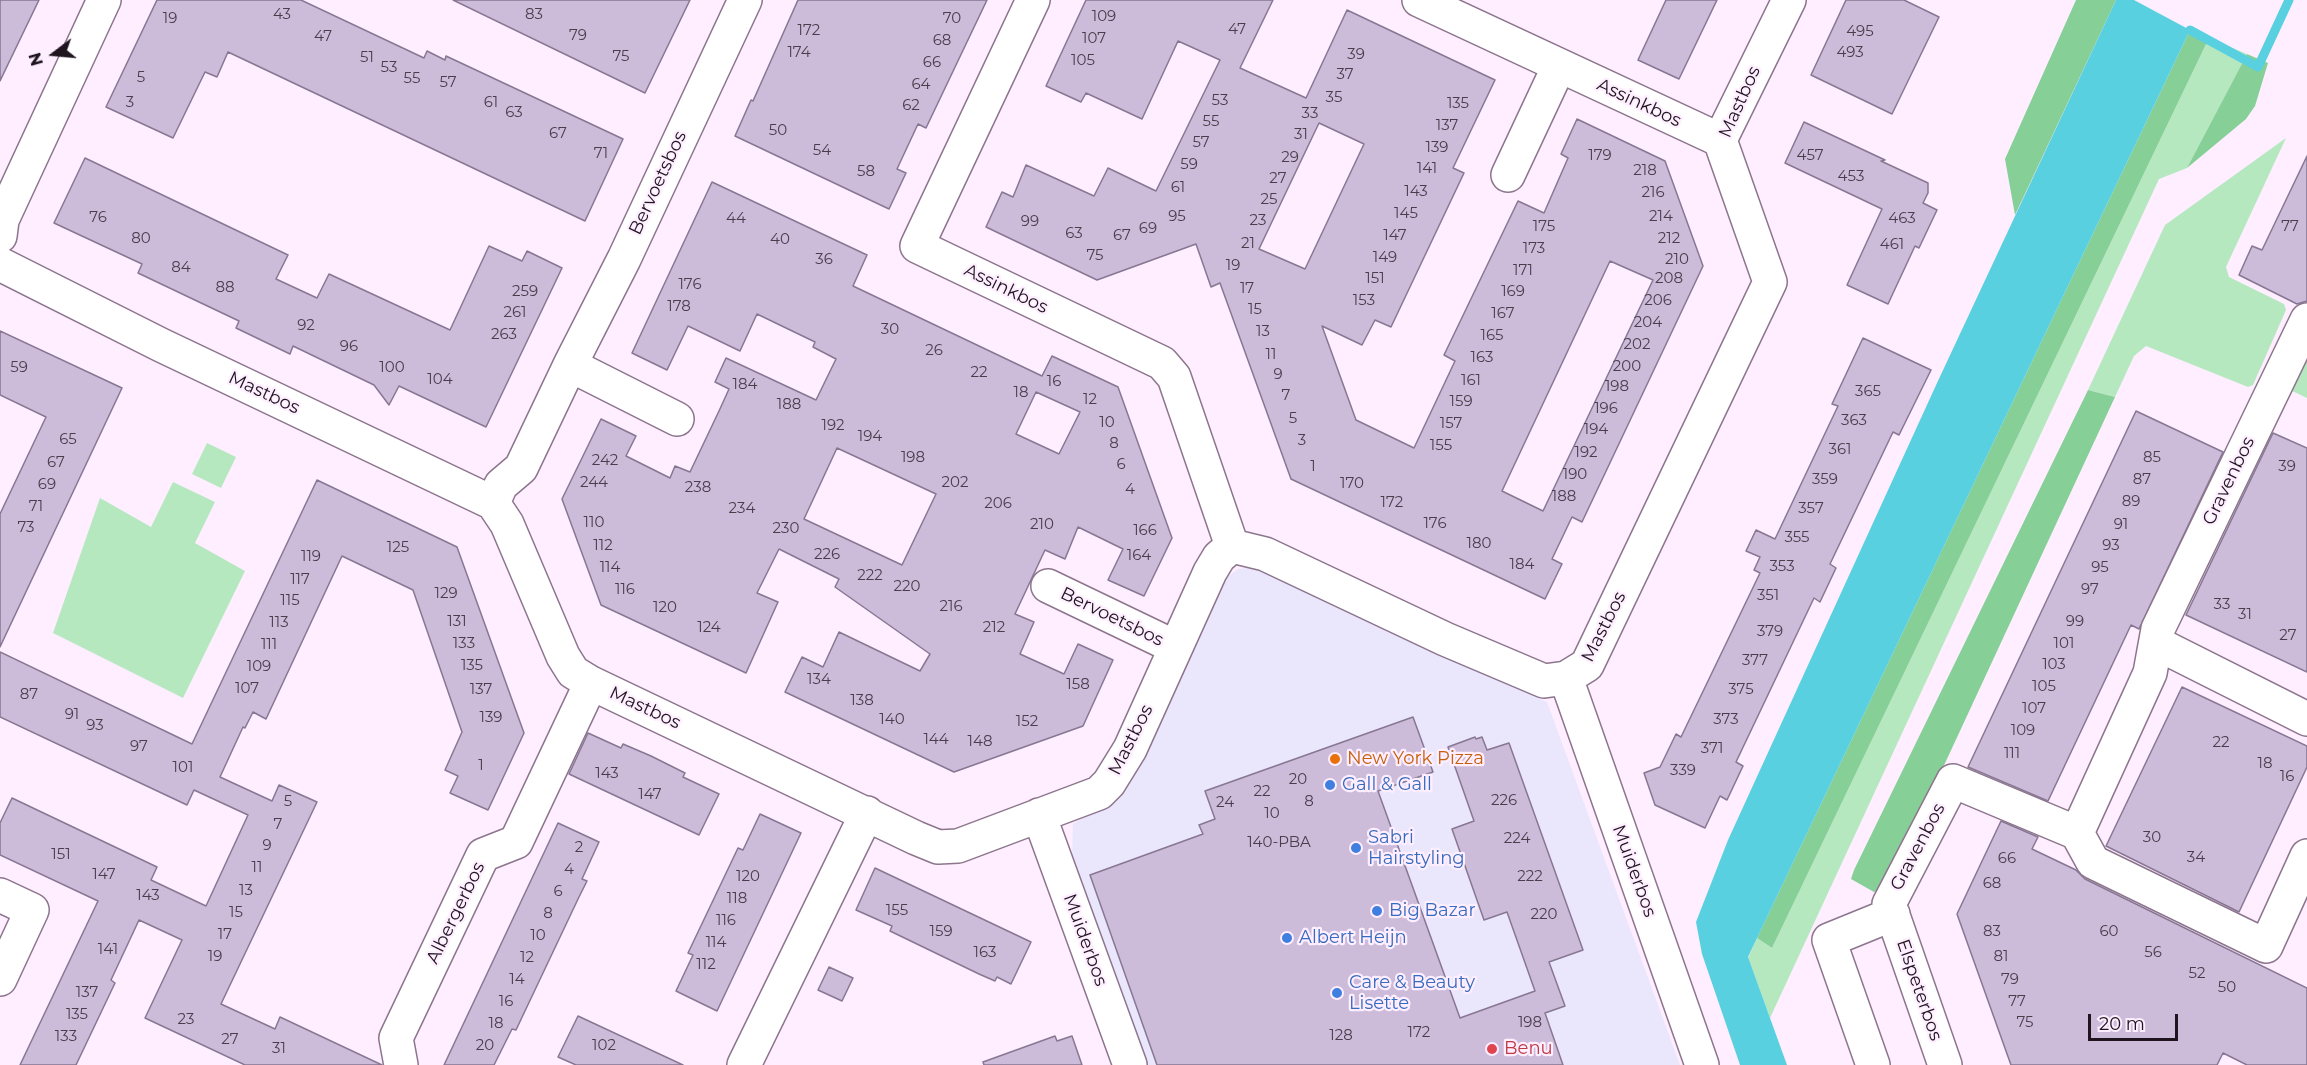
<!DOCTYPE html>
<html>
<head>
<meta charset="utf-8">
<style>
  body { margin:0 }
  #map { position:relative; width:2307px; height:1065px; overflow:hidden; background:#feeeff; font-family:Montserrat,sans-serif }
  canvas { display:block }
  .north { position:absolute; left:24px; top:24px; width:60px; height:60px; -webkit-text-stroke:4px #feeeff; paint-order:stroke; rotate:254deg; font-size:16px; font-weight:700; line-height:24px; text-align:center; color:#1e151e }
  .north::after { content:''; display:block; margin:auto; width:21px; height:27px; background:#1e151e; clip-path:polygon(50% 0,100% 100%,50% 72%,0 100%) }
  .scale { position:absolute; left:2088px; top:1014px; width:90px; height:27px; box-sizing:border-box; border:3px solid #1e151e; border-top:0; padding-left:8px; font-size:18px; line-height:21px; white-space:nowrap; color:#1e151e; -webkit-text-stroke:4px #feeeff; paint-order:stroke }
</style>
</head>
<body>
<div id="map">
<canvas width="2307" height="1065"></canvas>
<div class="north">N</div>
<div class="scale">20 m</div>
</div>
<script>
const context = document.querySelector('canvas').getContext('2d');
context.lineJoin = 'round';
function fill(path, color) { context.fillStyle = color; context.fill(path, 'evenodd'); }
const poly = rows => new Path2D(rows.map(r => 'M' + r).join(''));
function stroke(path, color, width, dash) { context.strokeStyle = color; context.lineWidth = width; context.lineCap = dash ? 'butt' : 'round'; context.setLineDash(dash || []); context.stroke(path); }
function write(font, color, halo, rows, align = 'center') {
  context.font = font + ' Montserrat,sans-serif'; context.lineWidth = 4.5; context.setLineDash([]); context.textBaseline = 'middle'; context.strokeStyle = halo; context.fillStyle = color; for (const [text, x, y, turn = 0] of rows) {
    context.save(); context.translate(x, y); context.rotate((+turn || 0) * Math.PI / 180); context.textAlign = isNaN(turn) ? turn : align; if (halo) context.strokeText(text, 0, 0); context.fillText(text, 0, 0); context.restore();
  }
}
const commercial = poly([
  [1262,566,1547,702,1680,1065,1141,1065,1072,860,1073,824,1107,804,1222,581,1238,569]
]);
const green = poly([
  [2209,38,2247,54,2187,168,2159,179,1770,1018,1748,958,1757,938,1772,948],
  [2286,138,2226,267,2229,277,2284,304,2286,310,2253,385,2248,387,2146,346,2134,356,2115,397,2088,390,2165,225],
  [2307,355,2307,398,2290,390],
  [207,443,236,457,221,488,192,474],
  [173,482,215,502,195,543,245,571,183,698,53,633,100,498,151,527]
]);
const forest = poly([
  [2076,0,2116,0,2015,215,2005,159],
  [2190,30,2209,38,1772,948,1757,938],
  [2247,54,2268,63,2255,106,2246,119,2187,168],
  [2088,390,2115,397,1940,774,1935,779,1879,890,1874,892,1851,879,1854,870]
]);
const water = poly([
  [2116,0,2134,0,2190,30,1748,957,1787,1065,1740,1065,1702,954,1696,922,1728,840,1937,383]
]);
const stream = poly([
  [2190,30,2258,67,2289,0]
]);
const building = poly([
  [0,0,39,0,0,81,0,0],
  [157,0,301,0,424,58,427,51,445,60,446,56,623,139,585,221,228,52,217,77,205,72,173,138,106,107,157,0],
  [453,0,690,0,645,93,453,0],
  [798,0,987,0,926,128,918,124,897,169,906,173,889,209,735,136,751,100,753,101,798,0],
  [1086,0,1273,0,1240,68,1306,98,1347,10,1495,80,1453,168,1464,173,1391,327,1375,320,1362,345,1322,326,1356,420,1414,448,1455,361,1444,355,1518,201,1544,213,1568,158,1561,154,1577,119,1665,161,1703,266,1582,522,1572,517,1552,559,1562,564,1545,599,1291,479,1220,283,1211,287,1196,244,1097,280,986,227,1002,192,1013,197,1026,165,1094,196,1108,168,1156,191,1220,60,1178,41,1142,119,1086,93,1081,102,1046,86,1086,0],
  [1319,123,1364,144,1305,269,1259,249,1319,123],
  [1610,261,1653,280,1543,511,1502,491,1610,261],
  [1666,0,1717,0,1679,79,1638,60,1666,0],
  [1846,0,1904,0,1939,17,1892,114,1811,75,1846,0],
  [1804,122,1885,160,1881,161,1928,183,1928,193,1923,203,1937,210,1919,248,1915,246,1888,304,1847,285,1882,209,1785,163,1804,122],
  [2307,156,2307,301,2297,304,2239,275,2252,246,2262,250,2307,156],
  [85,158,288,255,276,279,317,298,329,274,450,330,489,246,522,261,527,251,562,268,486,427,399,386,389,405,374,385,293,346,290,354,236,328,239,321,138,273,142,264,54,223,85,158],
  [712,182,867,255,853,286,1042,376,1052,356,1118,387,1172,538,1144,596,1108,580,1123,549,1078,527,1065,559,1045,550,1015,614,1034,622,1020,654,1064,674,1078,644,1113,660,1083,726,954,772,785,692,802,657,823,667,839,632,920,671,930,654,835,587,839,579,779,549,757,593,778,602,746,673,601,605,562,499,601,419,636,436,626,456,670,478,675,466,690,472,719,411,729,389,715,382,726,358,816,400,836,359,813,347,815,342,757,314,740,351,688,326,667,370,632,353,712,182],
  [1036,392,1080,412,1059,454,1016,434,1036,392],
  [837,448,936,494,902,565,804,519,837,448],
  [0,331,122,388,0,647,0,514,46,417,0,395,0,331],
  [1863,338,1931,370,1899,435,1893,432,1830,564,1836,568,1820,602,1814,598,1736,762,1743,766,1727,800,1720,796,1705,828,1655,805,1644,773,1660,767,1676,734,1681,737,1760,573,1754,570,1760,557,1746,551,1756,530,1775,539,1838,406,1832,404,1863,338],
  [2136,411,2223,452,2139,629,2131,625,2048,801,1968,767,2136,411],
  [2273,433,2307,448,2307,672,2186,615,2273,433],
  [317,480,457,547,524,733,488,810,450,793,458,776,445,770,462,732,413,590,342,556,266,719,253,712,245,728,243,727,220,777,272,801,279,785,317,802,221,1004,275,1029,280,1017,382,1065,245,1065,145,1018,182,940,139,920,111,980,115,983,76,1065,20,1065,98,901,0,855,0,823,12,798,157,867,151,880,206,906,248,815,194,790,187,805,0,717,0,652,192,744,317,480],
  [2182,687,2307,746,2307,767,2239,912,2106,846,2182,687],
  [1413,717,1433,772,1378,791,1460,1018,1535,991,1507,912,1484,920,1452,829,1474,821,1448,747,1475,737,1476,739,1482,737,1487,750,1509,743,1583,950,1549,962,1565,1006,1545,1013,1563,1065,1157,1065,1090,875,1203,834,1199,825,1215,819,1205,791,1413,717],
  [588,733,621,748,623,744,651,756,685,773,683,777,719,794,699,835,569,774,588,733],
  [760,814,801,833,717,1011,676,991,693,955,688,953,738,848,743,850,760,814],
  [2001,821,2038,837,2032,849,2076,870,2085,879,2307,988,2307,1065,2247,1065,2223,1053,2217,1065,2011,1065,1957,914,2001,821],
  [558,823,599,842,582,879,587,881,579,897,516,1030,512,1029,494,1065,444,1065,558,823],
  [875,868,1031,942,1011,984,997,977,995,981,979,974,890,931,892,926,856,910,875,868],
  [829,967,853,978,842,1001,818,990,829,967],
  [578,1016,683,1065,576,1065,558,1057,578,1016],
  [1055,1036,1057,1041,1072,1036,1082,1065,984,1065,983,1062,1055,1036]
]);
const minor = poly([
  [1033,0,917,246,1162,363,1174,377,1232,546],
  [1419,0,1720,140],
  [1508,175,1559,66],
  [0,236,2,220,104,0],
  [0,264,161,345,493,503,507,524,563,656,573,672,591,683,916,838,938,847,958,846,1099,793,1109,783,1130,749,1210,572,1219,557,1232,546,1265,554,1445,639,1544,681,1566,678,1587,665,1770,282,1720,140,1789,0],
  [570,365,677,419],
  [493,503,501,485,521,468,570,365,624,259,745,0],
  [1048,586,1175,647],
  [2156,643,2307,719],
  [1566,678,1702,1065],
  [1039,815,1130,1065],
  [2077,833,2150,673,2158,629,2307,320],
  [0,895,32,910,0,979],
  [401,1065,396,1038,483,855,516,842,591,683],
  [744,1065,867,813],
  [1873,1065,1829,940,1893,914],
  [1945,1065,1889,904,1953,781,2077,833,2093,862,2266,946,2307,856]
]);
const markers = [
  [1335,759,6,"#e8710a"],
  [1330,785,6,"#3f7fe0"],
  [1356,848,6,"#3f7fe0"],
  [1377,911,6,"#3f7fe0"],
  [1287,938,6,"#3f7fe0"],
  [1337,993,6,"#3f7fe0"],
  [1492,1049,6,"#e0444e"]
];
const numberNames = [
  ["43",282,15],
  ["83",534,15],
  ["109",1104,17],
  ["19",170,19],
  ["70",952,19],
  ["47",1237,30],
  ["172",809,31],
  ["495",1860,32],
  ["79",578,36],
  ["47",323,37],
  ["107",1094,39],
  ["68",942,41],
  ["174",799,53],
  ["493",1850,53],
  ["39",1356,55],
  ["75",621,57],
  ["51",367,58],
  ["105",1083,61],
  ["66",932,63],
  ["53",389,68],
  ["37",1345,75],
  ["5",141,78],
  ["55",412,79],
  ["57",448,83],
  ["64",921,85],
  ["35",1334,98],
  ["53",1220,101],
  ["3",130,103],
  ["61",491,103],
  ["135",1458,104],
  ["62",911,106],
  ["63",514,113],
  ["33",1310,114],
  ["55",1211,122],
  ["137",1447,126],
  ["50",778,131],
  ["67",558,134],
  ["31",1301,135],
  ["57",1201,143],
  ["139",1437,148],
  ["54",822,151],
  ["71",601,154],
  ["179",1600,156],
  ["457",1810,156],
  ["29",1290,158],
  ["59",1189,165],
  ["141",1427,169],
  ["218",1645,171],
  ["58",866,172],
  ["453",1851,177],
  ["27",1278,179],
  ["61",1178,188],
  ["143",1416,192],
  ["216",1653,193],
  ["25",1269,200],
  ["145",1406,214],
  ["95",1177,217],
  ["214",1661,217],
  ["76",98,218],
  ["44",736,219],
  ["463",1902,219],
  ["23",1258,221],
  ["99",1030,222],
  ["175",1544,227],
  ["77",2290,227],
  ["69",1148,229],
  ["63",1074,234],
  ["67",1122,236],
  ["147",1395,236],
  ["80",141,239],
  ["212",1669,239],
  ["40",780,240],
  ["21",1248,244],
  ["461",1892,245],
  ["173",1534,249],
  ["75",1095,256],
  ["149",1385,258],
  ["36",824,260],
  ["210",1677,260],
  ["19",1233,266],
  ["84",181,268],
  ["171",1523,271],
  ["151",1375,279],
  ["208",1669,279],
  ["176",690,285],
  ["88",225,288],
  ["17",1247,289],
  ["259",525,292],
  ["169",1513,292],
  ["153",1364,301],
  ["206",1658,301],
  ["178",679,307],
  ["15",1255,310],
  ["261",515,313],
  ["167",1503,314],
  ["204",1648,323],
  ["92",306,326],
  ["30",890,330],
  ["13",1263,332],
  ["263",504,335],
  ["165",1492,336],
  ["202",1637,345],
  ["96",349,347],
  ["26",934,351],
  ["11",1271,355],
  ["163",1482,358],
  ["200",1627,367],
  ["59",19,368],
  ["100",392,368],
  ["22",979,373],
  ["9",1278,375],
  ["104",440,380],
  ["161",1471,381],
  ["16",1054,382],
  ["184",745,385],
  ["198",1617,387],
  ["365",1868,392],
  ["18",1021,393],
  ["7",1286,396],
  ["12",1090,400],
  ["159",1461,402],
  ["188",789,405],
  ["196",1606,409],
  ["5",1293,419],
  ["363",1854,421],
  ["10",1107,423],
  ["157",1451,424],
  ["192",833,426],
  ["194",1596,430],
  ["194",870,437],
  ["65",68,440],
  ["3",1302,441],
  ["8",1114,444],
  ["155",1441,446],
  ["361",1840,450],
  ["192",1586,453],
  ["198",913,458],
  ["85",2152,458],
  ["242",605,461],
  ["67",56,463],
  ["6",1121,465],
  ["1",1313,467],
  ["39",2287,467],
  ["190",1575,475],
  ["359",1825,480],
  ["87",2142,480],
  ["244",594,483],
  ["202",955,483],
  ["170",1352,484],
  ["69",47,485],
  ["238",698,488],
  ["4",1130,490],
  ["188",1564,497],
  ["89",2131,502],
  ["172",1392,503],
  ["206",998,504],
  ["71",36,507],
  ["234",742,509],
  ["357",1811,509],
  ["110",594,523],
  ["176",1435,524],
  ["210",1042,525],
  ["91",2121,525],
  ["73",26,528],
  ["230",786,529],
  ["166",1145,531],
  ["355",1797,538],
  ["180",1479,544],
  ["112",603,546],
  ["93",2111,546],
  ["125",398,548],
  ["226",827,555],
  ["164",1139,556],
  ["119",311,557],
  ["184",1522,565],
  ["353",1782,567],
  ["114",610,568],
  ["95",2100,568],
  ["222",870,576],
  ["117",300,580],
  ["220",907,587],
  ["116",625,590],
  ["97",2090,590],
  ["129",446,594],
  ["351",1768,596],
  ["115",290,601],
  ["33",2222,605],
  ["216",951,607],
  ["120",665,608],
  ["31",2245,615],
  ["131",457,622],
  ["99",2075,622],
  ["113",279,623],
  ["124",709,628],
  ["212",994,628],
  ["379",1770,632],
  ["27",2288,636],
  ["133",464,644],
  ["101",2064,644],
  ["111",269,645],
  ["377",1755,661],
  ["103",2054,665],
  ["135",472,666],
  ["109",259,667],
  ["134",819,680],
  ["158",1078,685],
  ["105",2044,687],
  ["107",247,689],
  ["137",481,690],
  ["375",1741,690],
  ["87",29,695],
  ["138",862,701],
  ["107",2034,709],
  ["91",72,715],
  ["139",491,718],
  ["140",892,720],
  ["373",1726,720],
  ["152",1027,722],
  ["93",95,726],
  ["109",2023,731],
  ["144",936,740],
  ["148",980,742],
  ["22",2221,743],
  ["97",139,747],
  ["371",1712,749],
  ["111",2012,754],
  ["18",2265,764],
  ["1",481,766],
  ["101",183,768],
  ["339",1683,771],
  ["143",607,774],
  ["16",2287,777],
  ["20",1298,780],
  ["22",1262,792],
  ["147",650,795],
  ["226",1504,801],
  ["5",288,802],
  ["8",1309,802],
  ["24",1225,803],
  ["10",1272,814],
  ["7",278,825],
  ["30",2152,838],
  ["224",1517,839],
  ["140-PBA",1279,843],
  ["9",267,846],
  ["2",579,848],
  ["151",61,855],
  ["34",2196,858],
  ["66",2007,859],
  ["11",257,868],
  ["4",569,870],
  ["147",104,875],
  ["120",748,877],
  ["222",1530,877],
  ["68",1992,884],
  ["13",246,891],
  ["6",558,892],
  ["143",148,896],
  ["118",737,899],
  ["155",897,911],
  ["15",236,913],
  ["8",548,914],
  ["220",1544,915],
  ["116",726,921],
  ["159",941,932],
  ["83",1992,932],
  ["60",2109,932],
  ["17",225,935],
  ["10",538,936],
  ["114",716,943],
  ["141",108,950],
  ["163",985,953],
  ["56",2153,953],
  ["19",215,957],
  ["81",2001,957],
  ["12",527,958],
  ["112",706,965],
  ["52",2197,974],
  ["14",517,980],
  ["79",2010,980],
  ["50",2227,988],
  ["137",87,993],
  ["16",506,1002],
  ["77",2017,1002],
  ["135",77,1015],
  ["23",186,1020],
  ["198",1530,1023],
  ["75",2025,1023],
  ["18",496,1024],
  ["172",1419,1033],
  ["128",1341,1036],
  ["133",66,1037],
  ["27",230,1040],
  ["20",485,1046],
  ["102",604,1046],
  ["31",279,1049]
];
const streetNames = [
  ["Mastbos",1740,102,-66],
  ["Assinkbos",1639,103,25],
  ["Bervoetsbos",658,183,-65],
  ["Assinkbos",1006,289,26],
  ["Mastbos",264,393,25],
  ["Gravenbos",2229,481,-64],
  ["Bervoetsbos",1112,617,26],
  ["Mastbos",1604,627,-63],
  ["Mastbos",645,708,25],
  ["Mastbos",1131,740,-63],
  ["Gravenbos",1918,847,-62],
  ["Muiderbos",1634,871,70],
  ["Albergerbos",456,913,-64],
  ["Muiderbos",1085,940,70],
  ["Elspeterbos",1919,990,71]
];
const foodNames = [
  ["New York Pizza",1347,759]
];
const shopNames = [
  ["Gall & Gall",1342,785],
  ["Sabri",1368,838],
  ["Hairstyling",1368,859],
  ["Big Bazar",1389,911],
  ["Albert Heijn",1299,938],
  ["Care & Beauty",1349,983],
  ["Lisette",1349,1004]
];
const healthNames = [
  ["Benu",1504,1049]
];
fill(commercial, '#eae7fd');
fill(green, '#b6e8c0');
fill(forest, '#86cf97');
fill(water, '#59d0e0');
stroke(stream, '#59d0e0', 9);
fill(building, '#ccbbd9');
stroke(building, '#877793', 1.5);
stroke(minor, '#8c758d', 36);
stroke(minor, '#fff', 33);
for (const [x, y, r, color] of markers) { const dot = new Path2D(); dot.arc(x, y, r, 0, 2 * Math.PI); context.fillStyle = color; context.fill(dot); stroke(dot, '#feeeff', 2); }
write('15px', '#4a3e4d', null, numberNames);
write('18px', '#1e151e', '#feeeff', streetNames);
write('18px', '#c56008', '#feeeff', foodNames, 'left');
write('18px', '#366cbe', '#feeeff', shopNames, 'left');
write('18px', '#be3a42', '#feeeff', healthNames, 'left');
</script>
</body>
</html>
